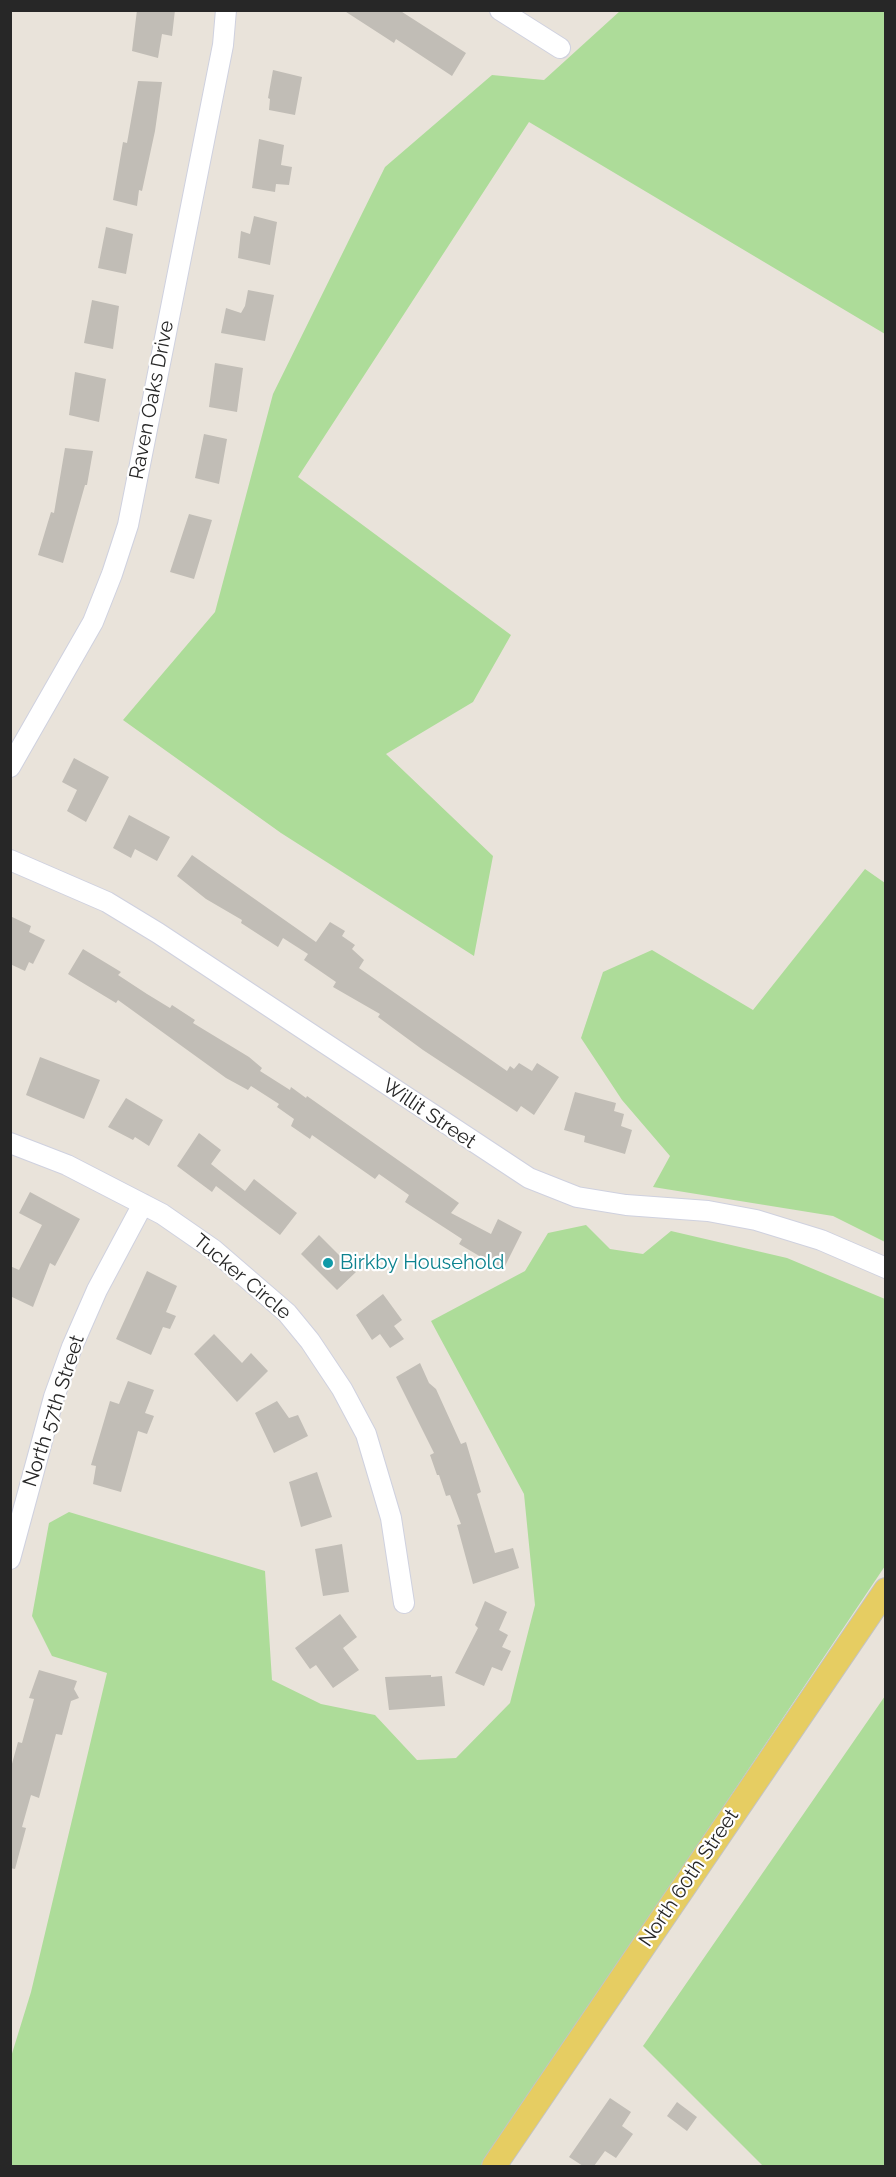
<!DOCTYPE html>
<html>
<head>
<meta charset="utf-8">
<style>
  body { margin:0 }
  #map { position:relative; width:896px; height:2177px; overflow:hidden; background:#e9e3da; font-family:Raleway,sans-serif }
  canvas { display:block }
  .frame { position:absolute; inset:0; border:12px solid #272727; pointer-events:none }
</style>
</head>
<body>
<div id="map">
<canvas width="896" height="2177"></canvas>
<div class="frame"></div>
</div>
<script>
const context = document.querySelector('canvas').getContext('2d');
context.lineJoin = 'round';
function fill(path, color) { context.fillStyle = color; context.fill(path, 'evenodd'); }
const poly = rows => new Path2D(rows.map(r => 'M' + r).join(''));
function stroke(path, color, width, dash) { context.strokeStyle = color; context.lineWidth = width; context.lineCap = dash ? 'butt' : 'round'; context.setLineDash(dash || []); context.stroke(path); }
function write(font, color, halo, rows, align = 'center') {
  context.font = font + ' Raleway,sans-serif'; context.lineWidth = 4.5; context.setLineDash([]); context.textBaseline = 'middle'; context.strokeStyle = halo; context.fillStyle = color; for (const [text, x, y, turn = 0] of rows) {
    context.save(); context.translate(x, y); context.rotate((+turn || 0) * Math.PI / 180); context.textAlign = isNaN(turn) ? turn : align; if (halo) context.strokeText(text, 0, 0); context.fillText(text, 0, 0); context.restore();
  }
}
const green = poly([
  [620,11,885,11,885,334,529,122,298,477,511,635,473,702,386,754,493,856,474,956,281,833,123,720,215,612,273,394,385,167,492,75,544,80],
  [865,869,885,883,885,1242,833,1216,653,1187,670,1156,622,1100,581,1038,603,972,652,950,753,1010],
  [586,1225,610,1249,643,1254,671,1231,787,1258,885,1299,885,1566,482,2166,11,2166,10,2060,31,1992,107,1673,52,1656,32,1616,49,1523,69,1512,265,1571,272,1680,321,1704,375,1715,417,1760,456,1758,510,1703,535,1605,524,1494,431,1321,525,1271,548,1233],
  [885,1696,885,2166,763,2166,643,2046]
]);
const building = poly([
  [137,10,175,10,172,36,162,34,158,58,132,51],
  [343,10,399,10,466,53,452,76,396,39,394,43],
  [273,70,302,77,295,115,269,110,270,99,268,98],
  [138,81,162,82,155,131,142,191,139,190,137,206,113,200,123,142,127,143],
  [259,139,284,145,281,165,292,167,289,185,276,184,275,192,252,188],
  [254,216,277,222,270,265,238,258,241,231,250,234],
  [106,227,133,234,126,274,98,268],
  [248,290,274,295,265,341,221,333,226,308,241,313,245,306],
  [92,300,119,306,113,349,84,343],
  [215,363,243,368,237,412,209,407],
  [75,372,106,379,99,422,69,415],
  [204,434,227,439,219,484,195,478],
  [65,448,93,451,87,485,85,485,63,563,38,555,51,512,54,513],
  [189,514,212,520,194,579,170,572],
  [74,758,109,777,86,822,67,811,77,790,62,782],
  [129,815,170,837,157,861,135,849,131,858,113,848],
  [192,855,316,942,330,922,345,931,342,936,355,945,352,949,364,960,359,968,507,1071,510,1066,514,1069,519,1063,532,1071,537,1063,559,1077,534,1115,521,1106,517,1112,423,1050,378,1017,380,1014,333,987,336,982,304,960,308,954,283,938,278,947,241,923,242,920,206,899,177,876],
  [10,916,31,926,29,932,45,940,33,964,29,962,25,971,10,964],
  [83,949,121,972,118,975,147,994,170,1008,172,1005,195,1020,193,1023,249,1057,262,1068,260,1071,290,1090,291,1087,306,1098,307,1096,459,1203,451,1213,491,1234,498,1219,522,1232,503,1270,459,1244,462,1239,405,1202,409,1195,379,1174,375,1179,312,1135,310,1139,291,1126,294,1119,277,1107,279,1104,251,1086,248,1090,226,1078,118,1000,116,1003,68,974],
  [40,1057,100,1080,84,1119,26,1095],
  [575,1092,616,1103,614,1111,624,1114,621,1126,632,1130,625,1154,584,1142,585,1136,564,1130],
  [126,1098,163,1120,149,1146,135,1137,133,1140,108,1127],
  [199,1133,221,1150,211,1164,245,1191,254,1179,297,1213,280,1235,216,1186,212,1192,177,1166],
  [30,1192,80,1219,55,1266,50,1263,33,1307,10,1296,10,1266,19,1270,42,1225,19,1213],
  [319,1235,356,1272,337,1290,301,1254],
  [147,1271,177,1286,166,1312,176,1316,170,1329,163,1327,151,1355,116,1339],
  [383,1294,402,1320,394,1326,404,1339,390,1348,380,1334,372,1340,356,1315],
  [214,1334,242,1363,251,1353,268,1371,237,1402,194,1354],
  [420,1363,429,1383,436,1389,461,1444,466,1442,481,1492,477,1494,495,1553,513,1548,519,1568,473,1584,457,1525,461,1524,450,1495,446,1496,439,1475,437,1475,430,1455,434,1453,396,1377],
  [128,1381,154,1390,145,1413,154,1416,147,1434,138,1431,121,1492,93,1484,96,1466,91,1465,110,1401,119,1404],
  [277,1401,289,1418,298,1415,308,1436,274,1453,255,1413],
  [317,1472,332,1517,301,1527,289,1482],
  [342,1544,349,1592,323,1596,315,1549],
  [485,1601,507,1612,499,1630,508,1635,502,1647,511,1651,502,1671,492,1667,484,1686,455,1673,478,1628,475,1625],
  [340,1614,357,1637,343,1648,359,1670,333,1688,316,1665,310,1669,295,1648],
  [39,1670,77,1681,74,1689,79,1698,71,1701,62,1735,56,1734,39,1798,31,1795,22,1827,26,1828,15,1869,10,1868,10,1771,18,1742,22,1743,34,1699,29,1698],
  [431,1675,431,1677,442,1676,445,1706,389,1710,385,1677],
  [610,2098,631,2112,622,2126,633,2134,616,2158,605,2151,594,2166,583,2166,569,2157],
  [677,2102,697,2117,687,2131,667,2116]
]);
const minor = poly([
  [500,10,560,48],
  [10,767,93,622,112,574,128,525,223,45,226,10],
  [10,860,107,902,158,933,529,1178,577,1197,626,1205,708,1211,756,1220,821,1240,886,1268],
  [10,1143,67,1165,162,1214,214,1250,287,1313,310,1341,342,1389,366,1434,391,1518,404,1603],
  [10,1559,54,1397,72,1347,97,1290,143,1204]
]);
const major = poly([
  [494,2166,886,1590]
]);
const markers = [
  [328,1263,6,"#0f9aa8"]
];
const streetNames = [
  ["Raven Oaks Drive",152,400,-79],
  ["Willit Street",429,1114,34],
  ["Tucker Circle",242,1277,40],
  ["North 57th Street",54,1411,-72],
  ["North 60th Street",689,1878,-56]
];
const cultureNames = [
  ["Birkby Household",340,1263]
];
fill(green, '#addc99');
fill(building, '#c1bdb6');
stroke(minor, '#cfd1df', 22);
stroke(major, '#c3c3c3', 26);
stroke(minor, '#fff', 20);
stroke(major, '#e6cd62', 24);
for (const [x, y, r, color] of markers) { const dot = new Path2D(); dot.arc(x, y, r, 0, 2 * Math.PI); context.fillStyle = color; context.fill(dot); stroke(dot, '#fff', 2); }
write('20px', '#272727', '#fff', streetNames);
write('20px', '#0d838f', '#fff', cultureNames, 'left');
</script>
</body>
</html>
